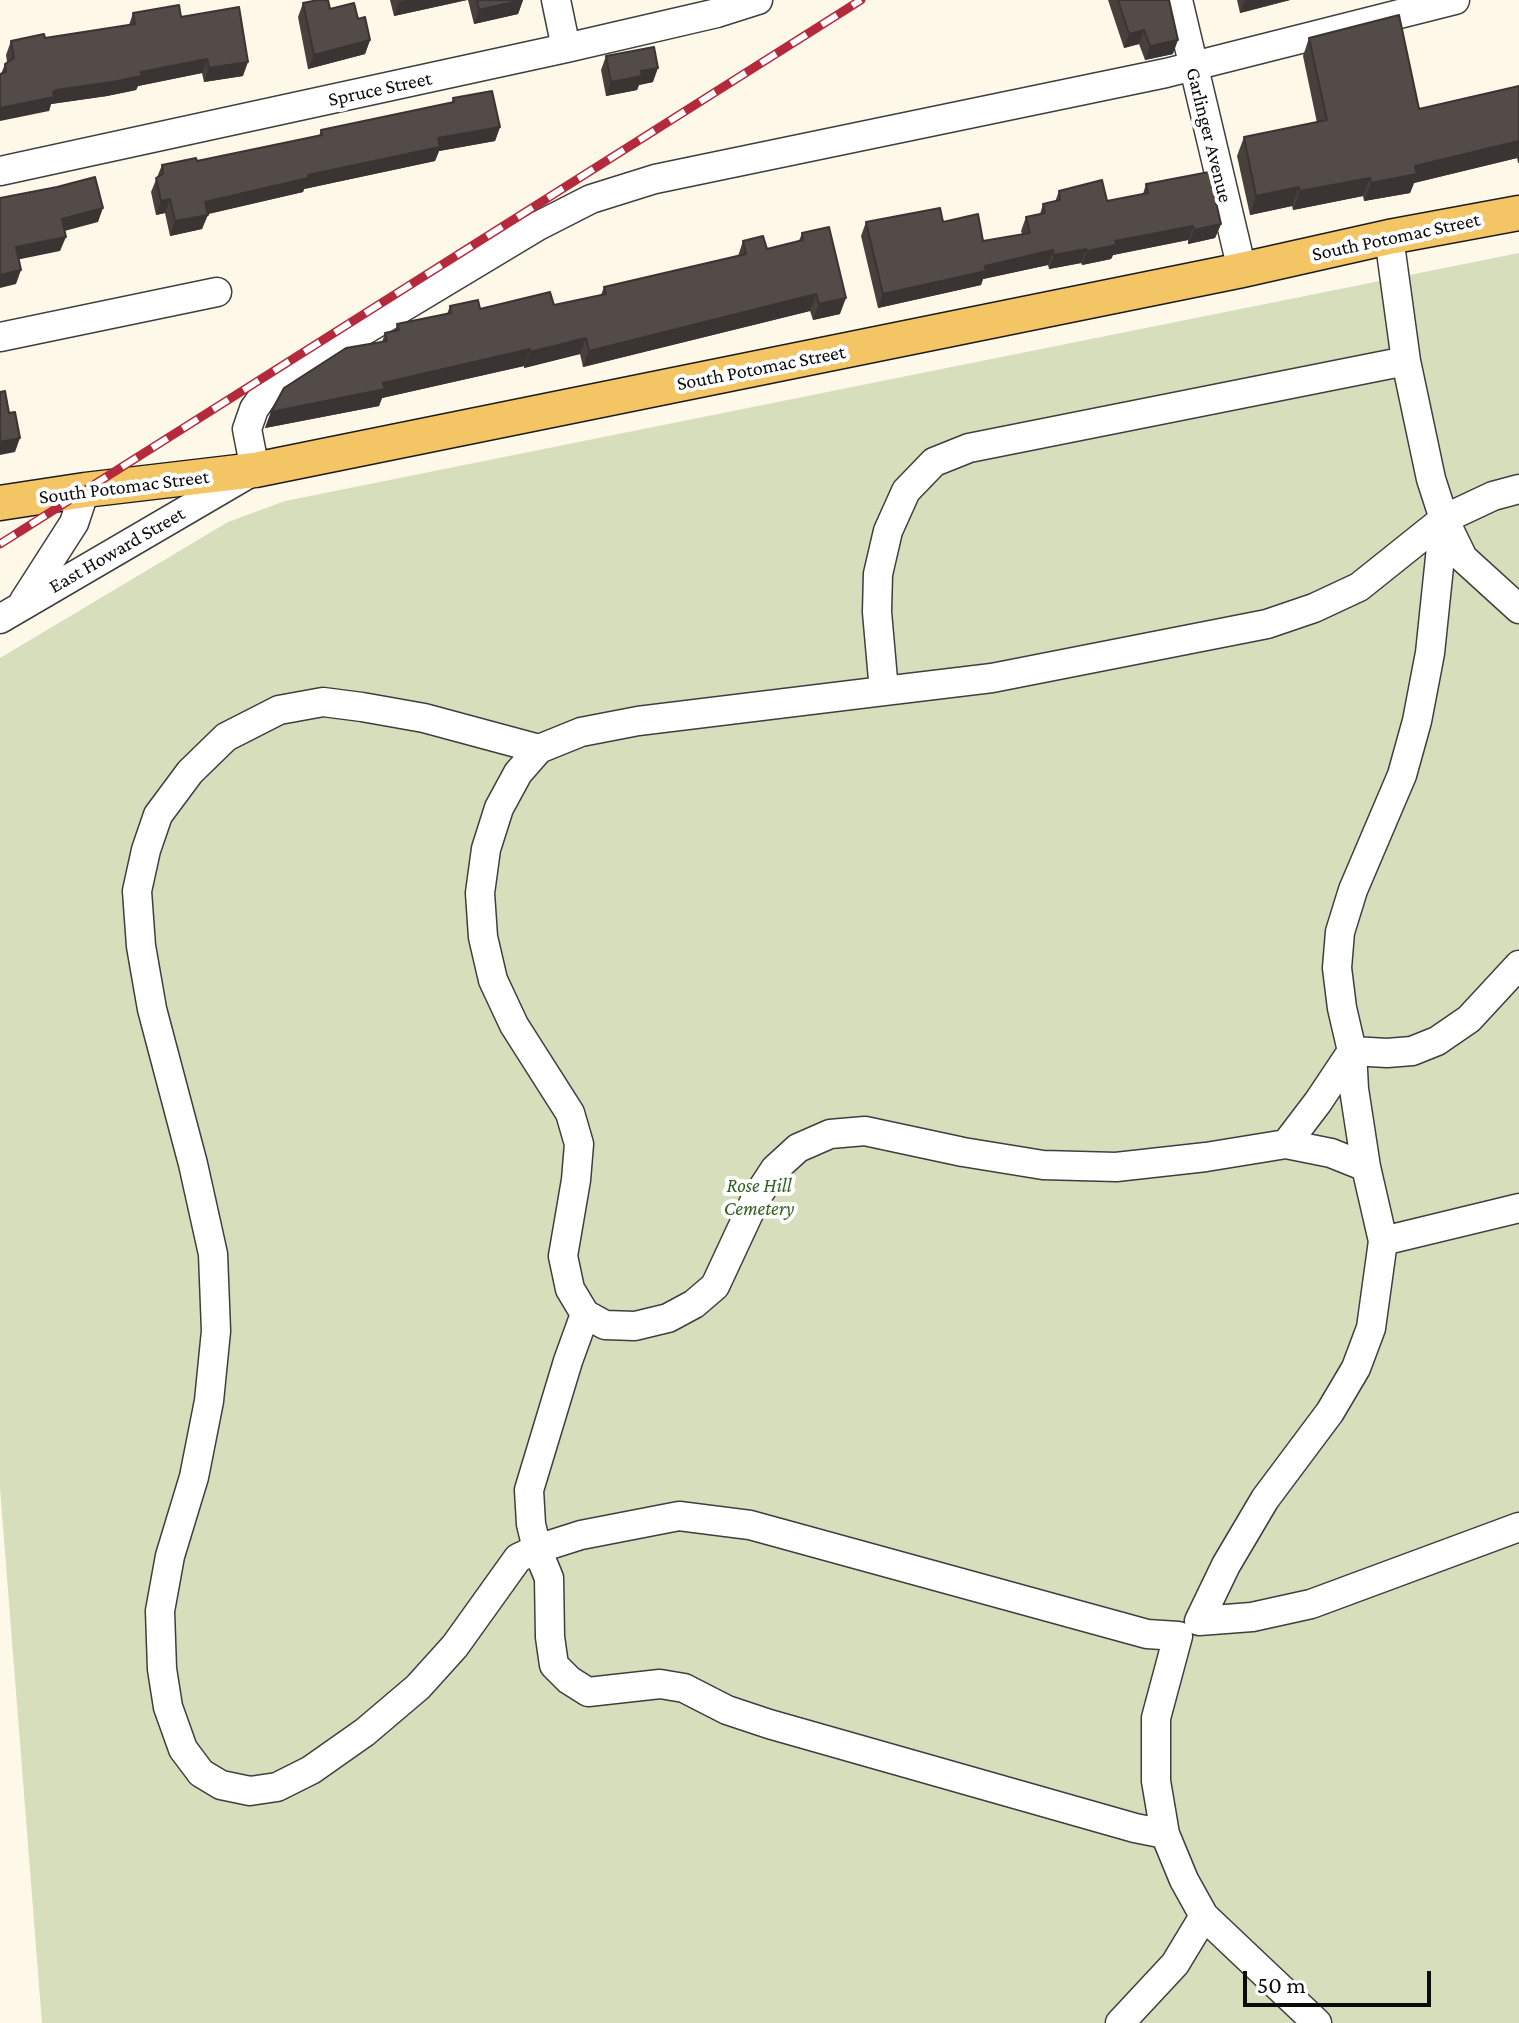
<!DOCTYPE html>
<html>
<head>
<meta charset="utf-8">
<style>
  body { margin:0 }
  #map { position:relative; width:1519px; height:2023px; overflow:hidden; background:#fef8e9; font-family:"Crimson Pro",serif }
  canvas { display:block }
  .scale { position:absolute; left:1243px; top:1971px; width:188px; height:36px; box-sizing:border-box; border:4px solid #0b0b0b; border-top:0; padding-left:10px; font-size:24px; line-height:28px; white-space:nowrap; color:#0b0b0b; -webkit-text-stroke:6px #fff; paint-order:stroke }
</style>
</head>
<body>
<div id="map">
<canvas width="1519" height="2023"></canvas>
<div class="scale">50 m</div>
</div>
<script>
const context = document.querySelector('canvas').getContext('2d');
context.lineJoin = 'round';
function fill(path, color) { context.fillStyle = color; context.fill(path, 'evenodd'); }
const poly = rows => new Path2D(rows.map(r => 'M' + r).join(''));
function stroke(path, color, width, dash) { context.strokeStyle = color; context.lineWidth = width; context.lineCap = dash ? 'butt' : 'round'; context.setLineDash(dash || []); context.stroke(path); }
function write(font, color, halo, rows, align = 'center') {
  context.font = font + ' "Crimson Pro",serif'; context.lineWidth = 8; context.setLineDash([]); context.textBaseline = 'middle'; context.strokeStyle = halo; context.fillStyle = color; for (const [text, x, y, turn = 0] of rows) {
    context.save(); context.translate(x, y); context.rotate((+turn || 0) * Math.PI / 180); context.textAlign = isNaN(turn) ? turn : align; if (halo) context.strokeText(text, 0, 0); context.fillText(text, 0, 0); context.restore();
  }
}
const cemetery = poly([
  [1519,253,1519,2023,42,2023,0,1488,0,658,228,522,285,501]
]);
const minor = poly([
  [556,0,566,48],
  [1178,0,1242,270],
  [0,171,566,48,717,13,758,0],
  [1389,237,1406,361,1431,479,1444,519,1359,587,1314,608,1267,624,992,678,884,691,877,612,878,574,888,531,906,491,934,462,969,448,1406,361],
  [0,337,217,292],
  [1444,519,1430,653,1417,721,1402,775,1353,890,1340,932,1337,968,1342,1008,1352,1051,1387,1053,1412,1051,1437,1041,1469,1019,1519,965],
  [1444,519,1463,558,1519,609],
  [1444,519,1493,496,1519,489],
  [24,601,74,523,85,490],
  [0,619,255,470,247,429,254,409,266,392,300,369,538,226,591,199,655,179,1166,73,1455,0],
  [884,691,638,721,581,732,539,749,518,773,499,808,486,849,480,893,483,937,493,980,514,1025,570,1113,579,1144,576,1180,563,1256,570,1289,585,1314,605,1325,635,1326,668,1318,694,1304,715,1286,756,1198,775,1169,798,1148,830,1134,865,1131,963,1152,1043,1165,1116,1167,1206,1157,1286,1144,1331,1153,1366,1167],
  [539,749,424,718,362,707,323,702,279,710,226,737,190,772,158,815,146,850,137,891,141,946,152,1009,193,1164,213,1254,216,1331,209,1401,194,1477,170,1556,160,1611,162,1669,168,1707,183,1749,201,1773,221,1785,250,1791,277,1787,311,1770,365,1732,418,1687,455,1646,518,1558,537,1549,531,1524,529,1490,568,1361,585,1314],
  [1352,1051,1354,1089,1366,1167,1383,1241],
  [1286,1144,1318,1102,1352,1051],
  [1519,1208,1383,1241,1371,1328,1356,1368,1330,1412,1265,1499,1226,1565,1199,1621,1252,1617,1311,1604,1519,1527],
  [679,1516,750,1525,1147,1634,1178,1636,1156,1718,1156,1781,1165,1834,1135,1828,769,1724,727,1710,684,1688,660,1684,588,1692,569,1680,554,1665,550,1637,549,1578,537,1549,581,1535,679,1516],
  [1165,1834,1184,1880,1204,1916,1317,2023],
  [1120,2023,1175,1964,1204,1916]
]);
const major = poly([
  [0,503,85,490,255,470,1242,270,1389,237,1519,213]
]);
const rail = poly([
  [0,544,861,0]
]);
const wall = poly([
  [390,0,467,0,394,16],
  [468,0,523,0,518,14,474,24],
  [1108,0,1169,0,1173,54,1145,60,1139,44,1124,48],
  [1237,0,1290,0,1240,13],
  [303,3,330,9,358,19,370,40,365,54,308,69,298,17],
  [133,13,181,17,243,76,204,82,202,73,138,86,136,90,107,96,51,104,49,111,1,74,5,64,7,62,6,55,11,41,45,38,129,25],
  [1309,38,1419,109,1519,86,1519,163,1518,163,1517,158,1414,183,1410,193,1364,201,1363,196,1293,210,1292,206,1250,215,1237,156,1244,137,1317,123,1303,56],
  [606,56,653,82,639,85,637,90,606,96,601,70],
  [453,98,500,127,495,141,439,151,435,161,304,189,303,192,207,214,202,229,170,236,165,213,156,215,151,192,162,165,197,161,319,136,321,130,452,102],
  [1146,184,1221,224,1215,238,1188,244,1188,240,1113,255,1111,259,1082,265,1081,263,1049,269,1048,265,983,279,981,285,878,308,861,236,866,222,943,222,983,241,1022,234,1021,231,1026,217,1040,214,1043,204,1055,202,1059,191,1107,201,1143,194],
  [802,233,840,314,813,320,810,311,583,367,580,354,524,368,524,366,382,398,379,406,265,428,271,412,382,342,385,333,395,331,397,324,447,314,450,306,480,309,554,305,601,295,604,287,738,256,743,241,767,249,799,241]
]);
const shadedWall = poly([
  [407,0,467,0,394,16,399,2],
  [523,0,518,14,474,24,479,10],
  [1245,0,1290,0,1240,13],
  [1144,30,1139,44,1124,48,1129,34],
  [370,40,365,54,308,69,314,55],
  [1178,40,1173,54,1145,60,1150,46],
  [207,59,202,73,138,86,136,90,107,96,51,104,49,111,0,121,0,108,53,92,56,90],
  [248,62,243,76,204,82,209,68],
  [658,68,653,82,639,85,637,90,606,96,611,82,641,71],
  [500,127,495,141,439,151,435,161,304,189,303,192,200,216,205,202,308,175,438,138],
  [1519,141,1519,152,1517,158,1414,183,1410,193,1364,201,1371,183,1415,166],
  [1370,178,1363,196,1293,210,1300,191],
  [1299,187,1292,206,1250,215,1256,196],
  [170,199,165,213,156,215,161,201],
  [103,208,98,222,57,233,62,219],
  [208,215,202,229,170,236,175,221],
  [1221,224,1215,238,1188,244,1194,230],
  [1193,226,1188,240,1113,255,1111,259,1082,265,1087,251,1115,241],
  [66,237,60,251,11,261,16,247],
  [1086,249,1081,263,1049,269,1054,255],
  [1053,250,1048,265,983,279,981,285,878,308,883,294,985,266],
  [21,270,16,284,0,288,0,275],
  [816,294,810,311,583,367,589,351],
  [846,298,840,314,813,320,819,304],
  [586,338,580,354,524,368,530,352],
  [530,349,524,366,382,398,379,406,265,428,271,412,383,383],
  [20,438,15,452,0,455,0,442]
]);
const building = poly([
  [318,0,328,0,330,9,354,3,358,19,365,17,370,40,314,55,303,3,318,0],
  [477,0,522,0,479,10,477,0],
  [1118,0,1169,0,1178,40,1150,46,1144,30,1129,34,1118,0],
  [179,5,181,17,239,7,248,62,209,68,207,59,141,72,142,76,112,82,56,90,53,92,54,97,0,108,2,114,0,114,0,74,6,72,5,64,14,58,11,41,44,34,45,38,135,24,133,13,179,5],
  [1399,15,1419,109,1519,86,1519,141,1415,166,1417,174,1371,183,1370,178,1300,191,1299,187,1256,196,1244,137,1327,120,1309,38,1399,15],
  [654,47,658,68,641,71,642,76,611,82,606,56,654,47],
  [492,91,500,127,438,138,440,147,308,175,308,178,205,202,208,215,175,221,170,199,161,201,156,178,163,174,162,165,196,158,197,161,322,135,321,130,454,102,453,98,492,91],
  [1209,172,1221,224,1194,230,1193,226,1115,241,1116,245,1087,251,1086,249,1054,255,1053,250,985,266,986,271,883,294,866,222,940,208,943,222,978,214,983,241,1030,233,1026,217,1045,213,1043,204,1060,200,1059,191,1102,180,1107,201,1148,193,1146,184,1209,172],
  [95,177,103,208,62,219,66,237,16,247,21,270,0,275,0,198,57,187,95,177],
  [829,227,846,298,819,304,816,294,589,351,586,338,530,352,530,349,383,383,385,389,271,412,284,388,346,348,387,341,385,333,399,330,397,324,451,313,450,306,478,300,480,309,550,292,554,305,606,294,604,287,746,254,743,241,763,236,767,249,803,240,802,233,829,227],
  [5,391,9,413,15,412,20,438,0,442,0,392,5,391]
]);
const streetNames = [
  ["Spruce Street",380,89,-12],
  ["Garlinger Avenue",1209,135,76],
  ["South Potomac Street",1396,237,-12],
  ["South Potomac Street",761,368,-11],
  ["South Potomac Street",124,487,-7],
  ["East Howard Street",117,550,-30]
];
const parkNames = [
  ["Rose Hill",759,1186],
  ["Cemetery",759,1209]
];
fill(cemetery, '#d6debc');
stroke(minor, '#3e3e3e', 31);
stroke(major, '#1c1c1c', 37);
stroke(minor, '#fff', 28);
stroke(major, '#f3c564', 34);
stroke(rail, '#b4293b', 9);
stroke(rail, '#fff', 6, [18]);
fill(wall, '#47403d');
fill(shadedWall, '#3a3432');
fill(building, '#534b47');
stroke(building, '#3a3432', 2);
write('20px', '#0b0b0b', '#fff', streetNames);
write('italic 20px', '#315f1e', '#fff', parkNames);
</script>
</body>
</html>
